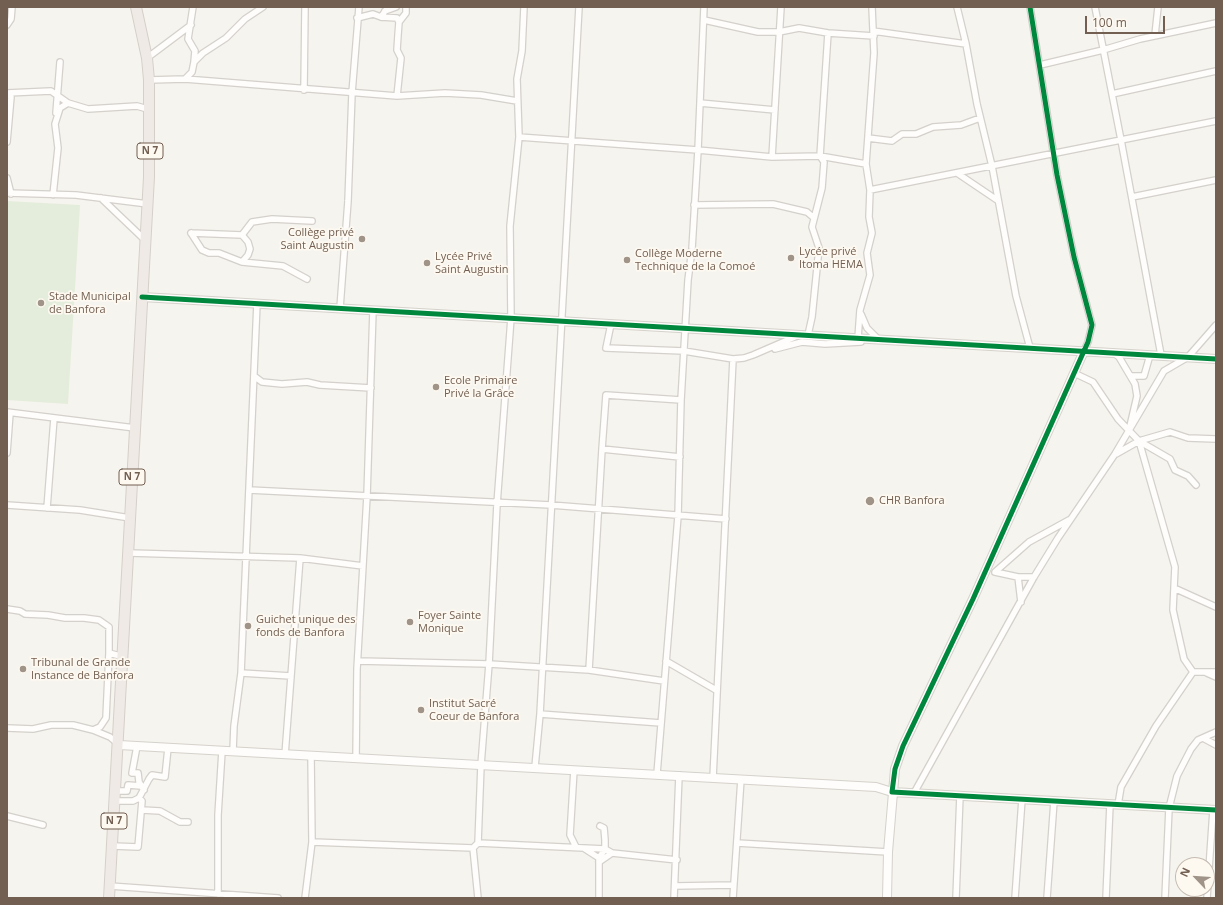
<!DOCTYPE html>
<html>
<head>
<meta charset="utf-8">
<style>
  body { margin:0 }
  #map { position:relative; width:1223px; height:905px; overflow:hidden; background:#f6f4ee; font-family:"Open Sans",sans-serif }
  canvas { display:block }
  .frame { position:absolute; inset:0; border:8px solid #725f51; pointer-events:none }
  .north { position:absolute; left:1175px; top:857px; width:40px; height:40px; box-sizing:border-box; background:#fdf9f1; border:1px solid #c5bbb1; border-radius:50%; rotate:295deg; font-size:11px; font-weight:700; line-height:16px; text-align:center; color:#725f51 }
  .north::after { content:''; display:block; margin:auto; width:14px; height:18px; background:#a09388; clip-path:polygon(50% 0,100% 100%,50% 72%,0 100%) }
  .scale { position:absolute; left:1085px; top:16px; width:80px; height:18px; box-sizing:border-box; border:2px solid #725f51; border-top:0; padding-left:5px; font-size:12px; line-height:14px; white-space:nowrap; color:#725f51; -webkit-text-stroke:3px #fdf9f1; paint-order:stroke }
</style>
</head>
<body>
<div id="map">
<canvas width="1223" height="905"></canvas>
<div class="frame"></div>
<div class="north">N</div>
<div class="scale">100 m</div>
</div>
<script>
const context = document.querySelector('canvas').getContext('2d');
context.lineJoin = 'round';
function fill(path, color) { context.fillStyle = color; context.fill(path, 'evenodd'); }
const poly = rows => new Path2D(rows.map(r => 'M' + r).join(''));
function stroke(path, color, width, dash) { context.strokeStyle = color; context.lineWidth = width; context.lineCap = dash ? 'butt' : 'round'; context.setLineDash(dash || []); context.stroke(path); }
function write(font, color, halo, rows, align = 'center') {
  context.font = font + ' "Open Sans",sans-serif'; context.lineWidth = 3.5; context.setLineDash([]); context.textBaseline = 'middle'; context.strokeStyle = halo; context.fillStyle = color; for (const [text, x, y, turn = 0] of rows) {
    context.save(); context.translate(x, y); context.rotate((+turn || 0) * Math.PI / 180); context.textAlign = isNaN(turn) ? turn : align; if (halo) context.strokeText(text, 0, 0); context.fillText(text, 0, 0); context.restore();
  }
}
const green = poly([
  [7,201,80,205,68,404,7,400]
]);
const street = poly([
  [193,7,188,39,195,51,194,62],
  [957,7,966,44,977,104,992,166,1016,296,1030,348],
  [1030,7,1057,175,1074,257,1092,325,1088,342,1084,351],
  [385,11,396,7],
  [381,17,388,7],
  [357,18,373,14,381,17,397,18,399,22],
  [704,20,758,32,779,32,799,28,828,33,874,36],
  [7,25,11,19,12,7],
  [873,31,966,44],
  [1155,35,1158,7],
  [147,58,191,25],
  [1040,65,1103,50,1140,39,1216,23],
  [185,79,192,72,194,62,203,53,226,38,245,19,263,7],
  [149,80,185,79,397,96,445,93,481,95,517,101],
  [304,90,305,7],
  [7,93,51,91,68,103,88,109,137,106,151,110],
  [7,93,11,97,7,142],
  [1112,94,1216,71],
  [397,96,401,58,397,50,398,35,399,22,406,13,406,7],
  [700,103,775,110],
  [56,113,60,62],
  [519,137,698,150,772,157,820,156,866,164],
  [868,138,892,141,902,134,916,134,933,127,961,125,980,118],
  [772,157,781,7],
  [957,173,997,200],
  [7,178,11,194],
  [870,190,1121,140,1095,7],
  [7,193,76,195,148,204],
  [53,195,58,148,55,124,60,108,68,103],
  [1132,197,1216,180],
  [101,198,145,240],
  [694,205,773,204,807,212,814,218],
  [191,233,242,235,248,242,250,249,248,255,242,262,219,253,209,253,202,250,191,233],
  [242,235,252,222,272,219,312,221],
  [242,262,283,266,307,279],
  [340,308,348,201,352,93,359,7],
  [861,314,867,328,878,339],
  [611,324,606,348,684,351,733,359,744,358,753,355,797,336],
  [806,335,808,335,812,317,819,248,812,227,822,188,824,162,820,156,828,33],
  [858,338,860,310,870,275,867,253,872,233,869,217,870,190,866,164,874,53,872,7],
  [775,349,802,342,825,344,861,342],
  [1114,353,1119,357,1135,384,1137,396,1130,426],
  [1161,355,1121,140,1216,121],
  [1074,373,1093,382,1118,419,1139,441,1170,459,1175,470,1188,476,1196,485],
  [254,376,262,382,282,384,307,382,320,385,371,388],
  [1132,376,1144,376,1150,355],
  [7,412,135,428],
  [1139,441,1175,567,1174,588,1216,607],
  [7,453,10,413],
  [1116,454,1139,441,1170,432,1188,438,1216,439],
  [680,457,602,449,606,395,681,400],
  [249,490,551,505,726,519],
  [7,505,80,510,130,518],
  [47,508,54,418],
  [129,553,300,558,363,566],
  [1018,577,1034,577],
  [1021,602,1018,577,995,572,1029,542,1069,520],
  [7,609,20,611,25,614,48,615,65,618,84,618,99,620,109,627,109,653,124,657],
  [358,661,489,664,589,670,664,681],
  [666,661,716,690],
  [589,670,602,449],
  [1193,672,1216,672],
  [241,673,291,676],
  [1207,673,1216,677],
  [540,714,661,723],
  [7,728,33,729,51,725,73,725,93,730,100,727,106,718,109,653],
  [93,730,110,737,117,743],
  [1203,738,1216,745],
  [137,746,132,773,138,773,139,782,144,790],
  [233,751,234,726,241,673,257,303],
  [285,755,300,558],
  [356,759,357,669,367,496,373,310],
  [535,767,540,714,579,7],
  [574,770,570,835,576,847],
  [657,774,678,516,681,400,688,280,692,249,698,150,704,7],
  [713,778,733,359],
  [116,791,127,791,128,785,141,786],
  [914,793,1034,577,1058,538,1115,454,1164,371,1188,357,1216,325],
  [115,801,133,801,139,798,149,779,152,775,165,777,168,748],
  [1118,805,1121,787,1156,726,1193,672,1184,659,1173,610,1174,588],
  [142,810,160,811,180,822,188,822],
  [7,816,43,825],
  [312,842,473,848],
  [478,843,605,849,612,853,677,860],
  [737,843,888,852],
  [113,846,138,847,142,801,139,798],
  [585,849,599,858],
  [599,862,612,853],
  [110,886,278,898],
  [675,886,733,885],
  [218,894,218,815,222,751],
  [305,898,312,842,311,756],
  [478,898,473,848,478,843,481,765,489,664,497,504,511,318,510,226,519,137,517,79,522,51,524,7],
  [599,898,599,858,605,849,605,840,604,828,600,826],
  [674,898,679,775],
  [733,898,741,779],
  [956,898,960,795],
  [1015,898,1022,799],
  [1047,898,1054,801],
  [1106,898,1110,804],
  [1165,898,1169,808,1177,776,1191,749,1198,740,1216,732],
  [1207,898,1213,810]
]);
const secondary = poly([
  [142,297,1216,359],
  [119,745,876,787,892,792,1216,810],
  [887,898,888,852,895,769,903,746,973,599,1084,351]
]);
const highway = poly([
  [109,898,149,177,149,80,147,58,136,7]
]);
const cycleway = poly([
  [1030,7,1057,175,1074,257,1092,325,1088,342,973,599,903,746,895,769,892,792,1216,810],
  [142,297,1216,359]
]);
const markers = [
  [362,239,4,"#a09388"],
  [791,258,4,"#a09388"],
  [627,260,4,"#a09388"],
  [427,263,4,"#a09388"],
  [41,303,4,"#a09388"],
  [436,387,4,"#a09388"],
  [870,501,5,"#a09388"],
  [410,622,4,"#a09388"],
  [248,626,4,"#a09388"],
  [23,669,4,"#a09388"],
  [421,710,4,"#a09388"]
];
const shields = [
  [150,151,26],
  [132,477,26],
  [114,821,26]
];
const shieldNames = [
  ["N 7",150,151],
  ["N 7",132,477],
  ["N 7",114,821]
];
const poiNames = [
  ["Collège privé",354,233,"right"],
  ["Saint Augustin",354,246,"right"],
  ["Lycée privé",799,252],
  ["Itoma HEMA",799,265],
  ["Collège Moderne",635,254],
  ["Technique de la Comoé",635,267],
  ["Lycée Privé",435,257],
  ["Saint Augustin",435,270],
  ["Stade Municipal",49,297],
  ["de Banfora",49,310],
  ["Ecole Primaire",444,381],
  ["Privé la Grâce",444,394],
  ["CHR Banfora",879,501],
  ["Foyer Sainte",418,616],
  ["Monique",418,629],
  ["Guichet unique des",256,620],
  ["fonds de Banfora",256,633],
  ["Tribunal de Grande",31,663],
  ["Instance de Banfora",31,676],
  ["Institut Sacré",429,704],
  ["Coeur de Banfora",429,717]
];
fill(green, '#e4eddb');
stroke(street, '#d4d0cb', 8);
stroke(secondary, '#d5d1cb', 10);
stroke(highway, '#d5cfc9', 12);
stroke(street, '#fefdfc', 5.5);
stroke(secondary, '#fefdfc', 8);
stroke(highway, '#f0eae6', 10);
stroke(cycleway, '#00873e', 5);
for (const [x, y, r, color] of markers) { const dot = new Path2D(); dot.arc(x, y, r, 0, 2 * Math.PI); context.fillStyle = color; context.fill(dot); stroke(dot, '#fdf9f1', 1.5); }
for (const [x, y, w] of shields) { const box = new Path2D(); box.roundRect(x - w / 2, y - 8, w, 16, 3); context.fillStyle = '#fdf9f1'; context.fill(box); stroke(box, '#725f51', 1); }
write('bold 10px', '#725f51', null, shieldNames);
write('11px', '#725f51', '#fdf9f1', poiNames, 'left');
</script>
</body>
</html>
